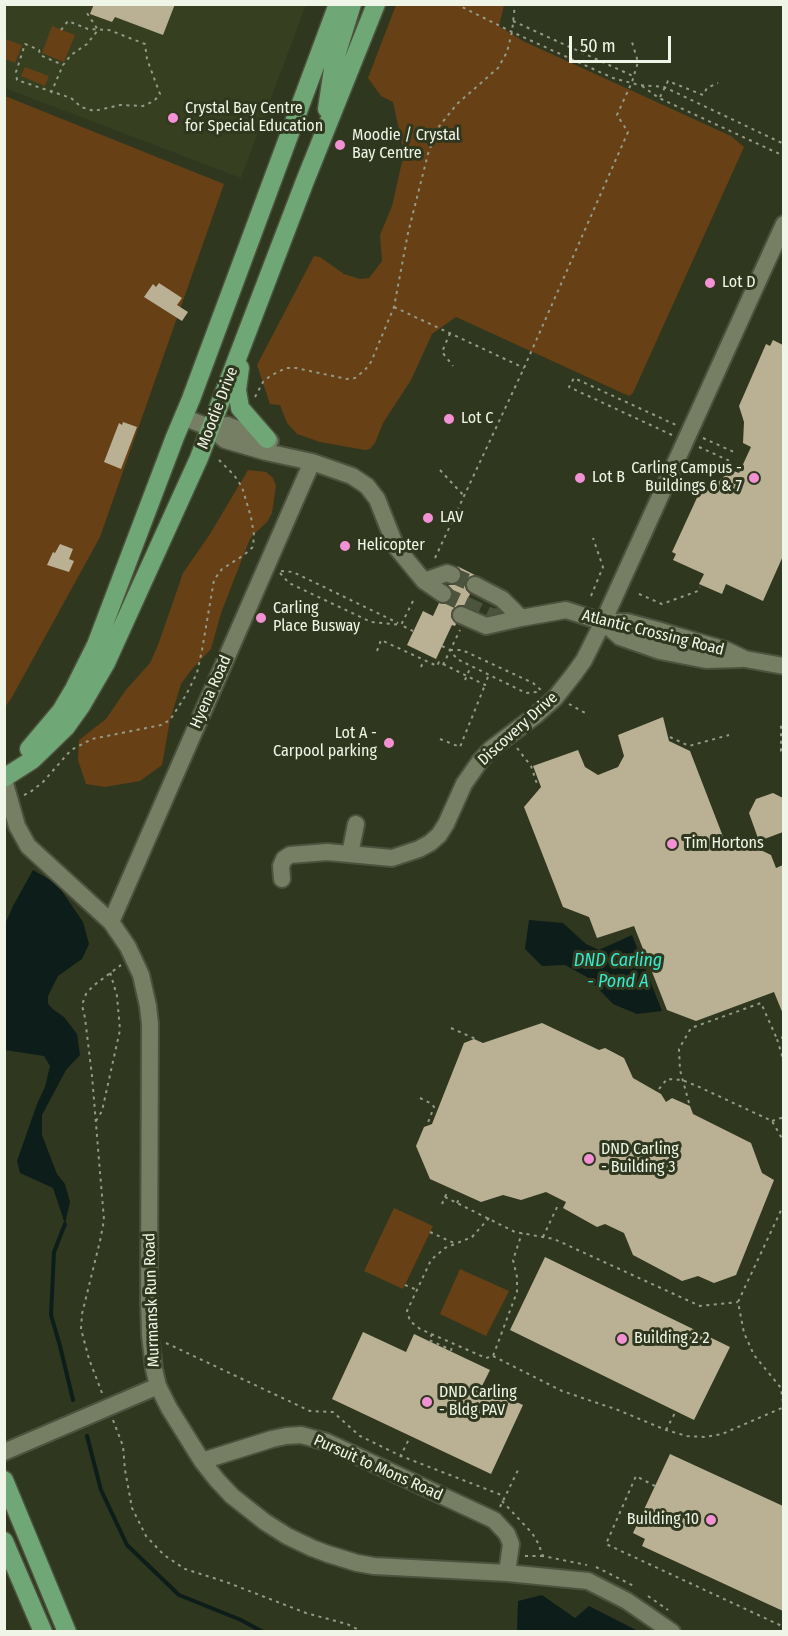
<!DOCTYPE html>
<html>
<head>
<meta charset="utf-8">
<style>
  body { margin:0 }
  #map { position:relative; width:788px; height:1636px; overflow:hidden; background:#30371f; font-family:"Fira Sans Condensed",sans-serif }
  canvas { display:block }
  .frame { position:absolute; inset:0; border:6px solid #f0f6e7; pointer-events:none }
  .scale { position:absolute; left:569px; top:36px; width:102px; height:27px; box-sizing:border-box; border:3px solid #f0f6e7; border-top:0; padding-left:8px; font-size:18px; line-height:21px; white-space:nowrap; color:#f0f6e7; -webkit-text-stroke:4px #30371f; paint-order:stroke }
</style>
</head>
<body>
<div id="map">
<canvas width="788" height="1636"></canvas>
<div class="frame"></div>
<div class="scale">50 m</div>
</div>
<script>
const context = document.querySelector('canvas').getContext('2d');
context.lineJoin = 'round';
function fill(path, color) { context.fillStyle = color; context.fill(path, 'evenodd'); }
const poly = rows => new Path2D(rows.map(r => 'M' + r).join(''));
function stroke(path, color, width, dash) { context.strokeStyle = color; context.lineWidth = width; context.lineCap = dash ? 'butt' : 'round'; context.setLineDash(dash || []); context.stroke(path); }
function write(font, color, halo, rows, align = 'center') {
  context.font = font + ' "Fira Sans Condensed",sans-serif'; context.lineWidth = 6; context.setLineDash([]); context.textBaseline = 'middle'; context.strokeStyle = halo; context.fillStyle = color; for (const [text, x, y, turn = 0] of rows) {
    context.save(); context.translate(x, y); context.rotate((+turn || 0) * Math.PI / 180); context.textAlign = isNaN(turn) ? turn : align; if (halo) context.strokeText(text, 0, 0); context.fillText(text, 0, 0); context.restore();
  }
}
const built = poly([
  [4,5,306,5,241,178,5,88]
]);
const green = poly([
  [396,5,504,5,499,26,523,41,731,136,744,147,633,393,629,396,456,317,432,334,411,380,383,423,375,443,370,449,365,450,320,442,297,434,287,423,280,405,270,404,257,365,314,256,320,257,344,274,360,279,369,278,382,261,380,235,392,206,404,153,393,102,381,96,368,78],
  [52,26,75,35,64,62,42,53],
  [5,39,22,45,15,63,5,59],
  [25,67,49,76,45,86,21,76],
  [5,96,224,184,100,537,12,697,5,707],
  [248,470,266,472,273,478,276,486,272,513,267,522,252,536,249,541,221,613,211,649,192,669,181,684,170,720,162,765,140,781,105,787,86,784,78,760,79,740,106,719,125,691,150,663,158,645,183,573,210,534],
  [394,1208,433,1226,403,1289,364,1271],
  [460,1269,509,1291,486,1336,440,1314]
]);
const water = poly([
  [33,870,57,884,83,922,89,944,82,959,58,976,48,996,48,1004,54,1010,64,1017,77,1034,80,1055,66,1070,42,1115,42,1135,57,1174,65,1184,70,1202,65,1224,53,1188,20,1173,17,1161,37,1104,45,1087,50,1066,44,1056,5,1050,5,924,13,906],
  [529,920,563,923,586,944,599,950,632,935,662,1011,637,1014,613,1004,587,977,565,965,542,966,525,949],
  [542,1595,575,1618,589,1606,638,1631,517,1631,518,1601]
]);
const stream = poly([
  [65,1224,54,1252,51,1315,60,1346,73,1400],
  [87,1436,101,1490,127,1545,179,1595,241,1620,263,1632]
]);
const building = poly([
  [94,4,175,4,163,35,115,17,112,22,90,14],
  [159,283,182,298,177,305,188,312,182,321,144,297,153,284,156,287],
  [773,340,783,345,783,556,763,601,726,584,722,594,699,584,704,574,673,560,676,554,672,552,701,489,703,490,716,484,731,470,739,473,751,447,743,443,744,422,739,406,766,344,770,346],
  [123,422,137,427,121,469,104,462,119,423,122,425],
  [60,544,73,549,69,559,74,561,69,572,47,565,53,552,55,553],
  [457,566,475,575,469,577,465,585,466,590,470,594,465,605,459,605,452,610,451,617,456,624,455,626,452,625,436,659,407,645,423,611,433,616,439,603,447,604,452,599,453,590,448,585,453,585,458,584,462,578,462,573],
  [663,717,669,741,690,751,727,847,742,841,771,855,776,868,783,865,783,1014,774,992,696,1021,667,1010,634,926,597,938,589,917,563,907,524,807,541,787,533,766,578,750,585,767,598,775,618,767,624,756,618,735],
  [773,793,783,798,783,832,759,841,749,813,756,799],
  [542,1023,599,1050,605,1048,624,1058,633,1078,661,1094,666,1102,672,1098,690,1106,693,1114,751,1143,762,1173,774,1180,736,1275,714,1283,698,1276,682,1281,633,1255,624,1233,605,1224,597,1227,563,1208,566,1202,546,1192,521,1200,503,1195,481,1202,430,1179,416,1146,424,1127,432,1124,464,1043,474,1039,483,1043],
  [545,1257,730,1347,694,1420,510,1330],
  [363,1332,406,1352,414,1334,490,1370,482,1386,523,1405,491,1474,332,1399],
  [670,1454,783,1506,783,1611,642,1546,645,1539,633,1533]
]);
const minorTunnel = poly([
  [452,575,475,585],
  [443,594,491,616,513,617]
]);
const path = poly([
  [456,4,512,32,613,78,639,85,664,87,784,144],
  [513,21,633,76],
  [61,30,68,21,88,29,109,30,145,44,147,59,160,94,154,101,143,106,120,105,94,111,81,107,71,98,17,80,16,72,25,44,39,50,40,55,63,65],
  [642,86,659,98,784,156],
  [51,93,63,65,71,55,87,44,98,30,85,10],
  [660,97,668,81,703,95,707,88,718,83],
  [394,307,524,368],
  [450,333,442,352,453,366],
  [255,397,263,382,270,376,286,368,296,368,347,379,355,378,365,370,371,362,394,307,408,233,428,154,437,129,457,104,498,68,507,52,512,32,515,4],
  [672,435,569,387,574,378,676,425],
  [703,438,736,453],
  [699,447,732,462],
  [440,470,464,496],
  [435,558,524,368,628,132,617,115,632,82,638,62,632,42],
  [281,571,293,572,398,623],
  [280,573,289,583,371,622,401,625],
  [639,594,662,604,698,591,700,587],
  [591,596,603,567,593,538],
  [413,601,401,625,413,631],
  [442,646,450,650,457,659,526,693,537,692],
  [450,650,462,650,533,683,542,691],
  [377,651,381,640,437,666,439,662,485,685,489,674],
  [443,665,460,630],
  [421,667,424,660],
  [465,680,471,666],
  [569,704,587,714],
  [784,719,781,725,781,751,784,752],
  [670,737,689,746,729,735],
  [440,739,460,747,485,685],
  [517,748,531,766,538,787],
  [24,795,29,793,43,782,71,750,92,739,161,725,170,720,186,695,197,673,202,650,214,580,222,569,244,555,253,547,254,535,251,517,242,487,234,475,219,460],
  [451,1028,478,1040],
  [784,1037,777,1039,784,1062],
  [659,1089,667,1079,682,1080,697,1086,772,1121,784,1142],
  [420,1098,432,1104,434,1107,427,1125],
  [689,1103,680,1070,679,1049,691,1028,761,1003,777,1039],
  [96,1121,102,1111,120,1030,117,996,110,972],
  [772,1121,784,1117],
  [445,1197,448,1191],
  [457,1203,460,1197],
  [442,1204,445,1197,515,1232,554,1239,700,1306,738,1302],
  [784,1204,738,1302,744,1333,754,1355,781,1388,784,1410],
  [489,1218,472,1237,445,1248,431,1260,407,1311,410,1321,420,1329,486,1358,493,1356,517,1292,517,1277,513,1260,522,1233],
  [430,1232,456,1244],
  [543,1237,559,1203],
  [405,1285,417,1290],
  [432,1334,429,1340,451,1350,453,1345],
  [166,1343,310,1411,333,1412,360,1436,401,1456,504,1496],
  [493,1356,562,1391,618,1410,666,1430,687,1436,705,1437,722,1434,784,1407],
  [102,1393,89,1359,81,1329,82,1314,100,1241,104,1220,92,1076,85,1018,82,1005,86,994,93,986,121,965],
  [113,1420,123,1446,125,1470,132,1508,146,1536,164,1555,185,1569,226,1582,306,1613,347,1624,363,1632],
  [666,1430,676,1411],
  [400,1457,409,1439],
  [655,1486,636,1476,606,1544,784,1627],
  [502,1501,532,1533,538,1543,543,1556,587,1565],
  [500,1507,519,1468],
  [525,1556,543,1556],
  [596,1567,636,1587],
  [648,1596,668,1610]
]);
const minor = poly([
  [183,417,211,428,225,440,266,452,312,462,352,476,367,486,377,499,396,547,424,581,443,594],
  [211,428,227,425,270,441],
  [424,581,447,573,452,575],
  [475,585,502,599,521,618],
  [461,615,486,626,521,618,566,610,603,622,627,622,657,630,726,650,745,659,784,666],
  [603,622,620,637,660,651,706,660,741,659],
  [4,780,17,826,28,846,111,922,128,947,141,975,148,1006,150,1024,149,1300,150,1335,154,1369,158,1386,169,1408,202,1461,217,1480,232,1496,265,1522,287,1536,312,1548,328,1554,357,1563,374,1566,507,1573,588,1581,627,1601,672,1632],
  [350,854,356,824],
  [282,879,281,866,284,859,290,855,327,852,392,858,419,849,430,843,439,835,446,824,464,784,480,761,491,749,536,715,555,698,574,674,584,660,603,622,784,224],
  [111,922,312,462],
  [4,1452,158,1386],
  [202,1461,272,1439,286,1436,301,1435,327,1442,494,1520,507,1534,511,1544,507,1573]
]);
const major = poly([
  [327,109,334,62,352,4],
  [240,368,237,390,240,408,267,439],
  [29,749,61,711,74,689,96,645,175,437,191,399,338,4],
  [4,778,32,760,66,727,81,706,106,663,199,458,305,181,376,4],
  [4,1480,67,1632],
  [4,1541,43,1632]
]);
const markers = [
  [173,118,6,"#f491d4"],
  [340,145,6,"#f491d4"],
  [710,283,6,"#f491d4"],
  [449,419,6,"#f491d4"],
  [580,478,6,"#f491d4"],
  [754,478,6,"#f491d4"],
  [428,518,6,"#f491d4"],
  [345,546,6,"#f491d4"],
  [261,618,6,"#f491d4"],
  [389,743,6,"#f491d4"],
  [672,844,6,"#f491d4"],
  [589,1159,6,"#f491d4"],
  [622,1339,6,"#f491d4"],
  [427,1402,6,"#f491d4"],
  [711,1520,6,"#f491d4"]
];
const poiNames = [
  ["Crystal Bay Centre",185,109],
  ["for Special Education",185,127],
  ["Moodie / Crystal",352,136],
  ["Bay Centre",352,154],
  ["Lot D",722,283],
  ["Lot C",461,419],
  ["Carling Campus -",742,469,"right"],
  ["Buildings 6 & 7",742,487,"right"],
  ["Lot B",592,478],
  ["LAV",440,518],
  ["Helicopter",357,546],
  ["Carling",273,609],
  ["Place Busway",273,627],
  ["Lot A -",377,734,"right"],
  ["Carpool parking",377,752,"right"],
  ["Tim Hortons",684,844],
  ["DND Carling",601,1150],
  ["- Building 3",601,1168],
  ["Building 2 2",634,1339],
  ["DND Carling",439,1393],
  ["- Bldg PAV",439,1411],
  ["Building 10",699,1520,"right"]
];
const streetNames = [
  ["Moodie Drive",218,408,-69],
  ["Atlantic Crossing Road",653,633,14],
  ["Hyena Road",211,692,-66],
  ["Discovery Drive",518,729,-42],
  ["Murmansk Run Road",152,1300,-92],
  ["Pursuit to Mons Road",378,1468,24]
];
const waterNames = [
  ["DND Carling",618,961],
  ["- Pond A",618,982]
];
fill(built, '#363f20');
fill(green, '#674015');
fill(water, '#0d1d1a');
stroke(stream, '#0d1d1a', 4);
fill(building, '#bab195');
stroke(minorTunnel, '#4d543d', 16, [16, 8]);
stroke(minor, '#4c523d', 20);
stroke(major, '#4c523d', 21);
stroke(path, '#959b88', 2, [3, 4.5]);
stroke(minor, '#767e64', 16);
stroke(major, '#70a776', 18);
for (const [x, y, r, color] of markers) { const dot = new Path2D(); dot.arc(x, y, r, 0, 2 * Math.PI); context.fillStyle = color; context.fill(dot); stroke(dot, '#30371f', 2); }
write('16px', '#f0f6e7', '#30371f', poiNames, 'left');
write('16px', '#f0f6e7', '#30371f', streetNames);
write('italic 18px', '#34eccf', '#30371f', waterNames);
</script>
</body>
</html>
